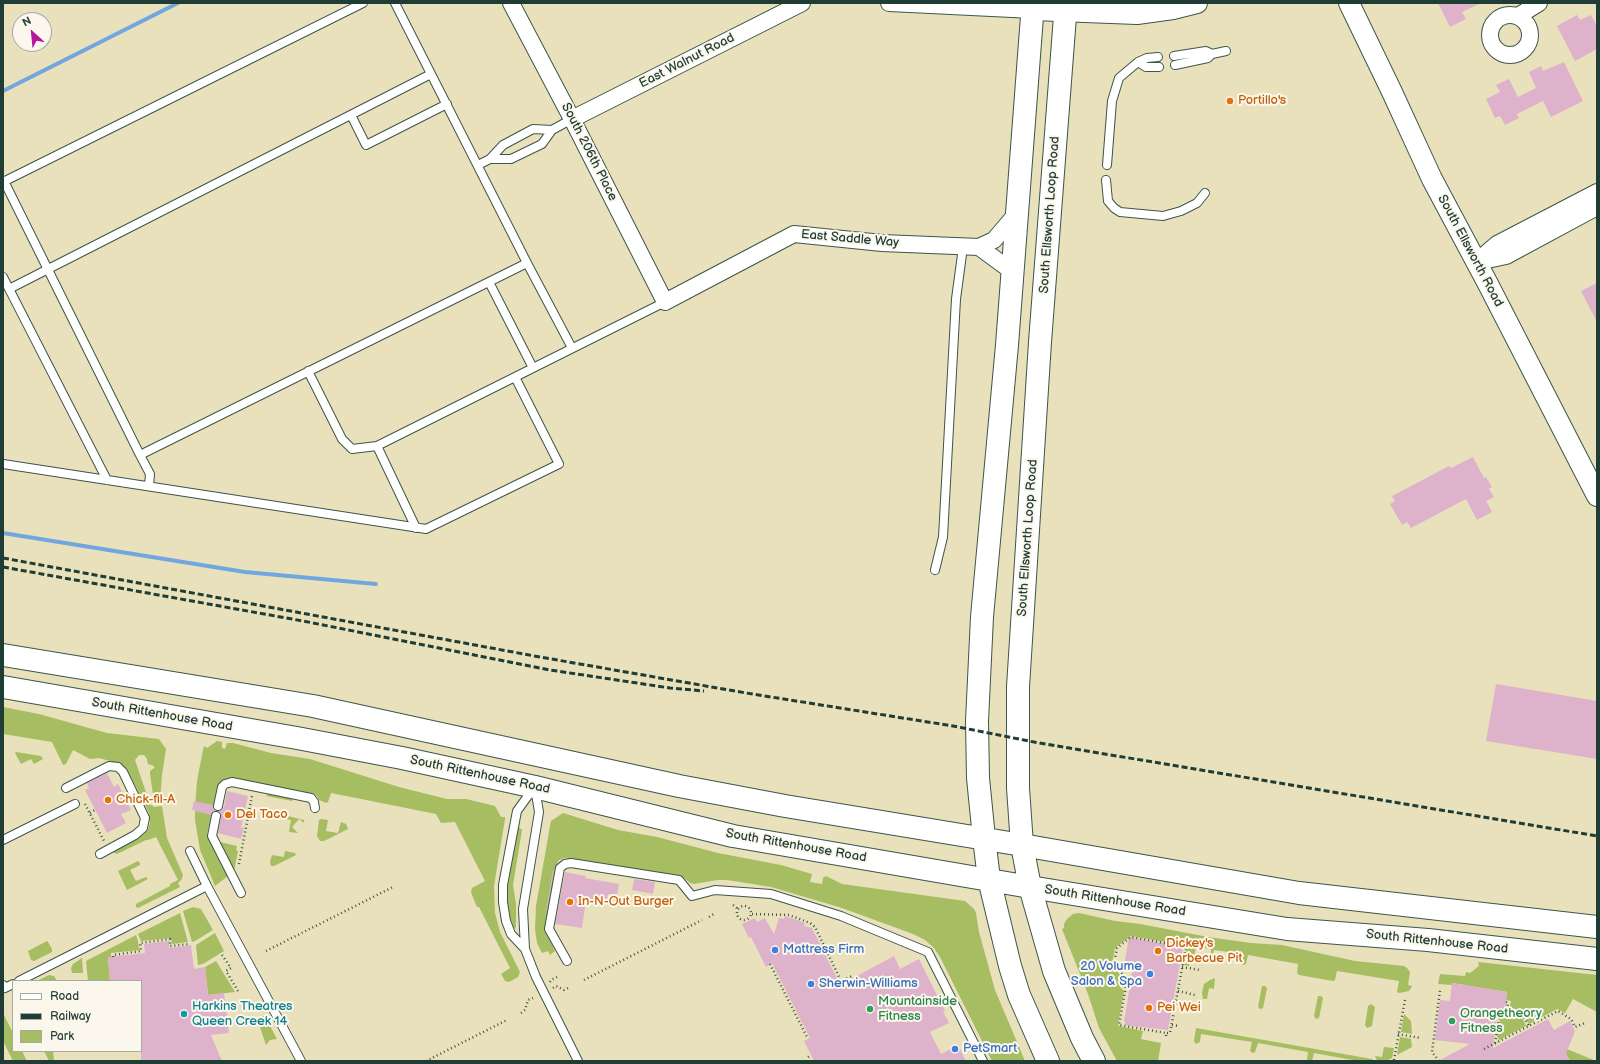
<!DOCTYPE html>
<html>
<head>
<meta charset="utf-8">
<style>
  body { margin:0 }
  #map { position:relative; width:1600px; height:1064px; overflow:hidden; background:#e8e1bc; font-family:"Balsamiq Sans",sans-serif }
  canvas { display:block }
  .frame { position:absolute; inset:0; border:4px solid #1f3d34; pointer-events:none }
  .legend { position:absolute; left:12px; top:980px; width:130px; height:72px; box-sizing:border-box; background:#fbf7ec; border:1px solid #a3ada2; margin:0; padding:5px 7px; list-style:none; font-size:12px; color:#1f3d34 }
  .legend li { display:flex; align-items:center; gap:8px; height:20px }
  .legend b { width:20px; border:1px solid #a3ada2 }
  .north { position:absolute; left:12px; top:12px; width:40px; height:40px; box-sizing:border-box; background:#fbf7ec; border:1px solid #a3ada2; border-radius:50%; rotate:333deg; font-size:11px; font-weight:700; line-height:16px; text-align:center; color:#1f3d34 }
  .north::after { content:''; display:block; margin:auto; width:14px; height:18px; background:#b5179e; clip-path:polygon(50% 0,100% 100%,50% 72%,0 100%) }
</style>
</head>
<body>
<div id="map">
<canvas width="1600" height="1064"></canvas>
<div class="frame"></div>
<ul class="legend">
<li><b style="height:5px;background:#fff"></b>Road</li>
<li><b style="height:5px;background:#1f3d34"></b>Railway</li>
<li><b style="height:11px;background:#a6bd62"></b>Park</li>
</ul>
<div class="north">N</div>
</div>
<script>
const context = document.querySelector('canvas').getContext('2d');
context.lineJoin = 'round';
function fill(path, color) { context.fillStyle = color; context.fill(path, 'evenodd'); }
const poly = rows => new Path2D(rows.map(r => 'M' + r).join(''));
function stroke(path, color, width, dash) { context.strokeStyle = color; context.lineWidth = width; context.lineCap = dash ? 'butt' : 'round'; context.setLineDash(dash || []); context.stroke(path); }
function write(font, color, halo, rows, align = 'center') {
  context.font = font + ' "Balsamiq Sans",sans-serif'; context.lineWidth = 4; context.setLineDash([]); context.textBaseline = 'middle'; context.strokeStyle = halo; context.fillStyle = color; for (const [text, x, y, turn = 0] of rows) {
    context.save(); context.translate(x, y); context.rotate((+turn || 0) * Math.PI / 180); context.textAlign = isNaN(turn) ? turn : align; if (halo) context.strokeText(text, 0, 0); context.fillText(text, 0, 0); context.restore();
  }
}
const green = poly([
  [3,707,39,714,107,733,159,739,166,749,162,775,160,801,154,801,150,774,150,771,154,768,154,766,148,764,147,759,144,755,139,755,135,760,150,804,154,807,162,806,167,838,183,875,182,879,178,883,180,887,138,908,136,907,136,904,170,886,170,884,178,880,156,837,148,840,146,840,117,854,114,853,114,851,143,835,148,830,150,823,149,813,127,769,117,763,99,758,90,759,73,750,66,764,63,765,52,742,3,734],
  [217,741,222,742,222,748,225,749,227,743,233,743,271,753,310,759,399,787,447,799,466,799,495,806,501,817,505,817,505,819,494,886,495,913,500,932,520,972,518,977,509,982,505,981,501,974,510,968,479,907,477,907,474,900,471,892,472,888,485,881,455,822,441,823,436,814,331,793,328,802,326,803,319,800,316,795,228,778,221,782,217,788,207,834,228,876,215,886,200,850,195,820,195,807,197,781,203,750,204,746,207,748],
  [16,752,41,756,43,759,34,764,31,759,21,764,15,753],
  [269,793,292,798,293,800,292,801,266,796],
  [563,813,618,830,657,837,718,853,781,865,812,874,810,882,822,884,823,878,826,876,842,884,965,901,974,909,976,913,979,932,995,990,1025,1061,992,1061,940,957,934,948,925,940,913,934,842,908,771,887,727,880,718,880,694,884,690,883,684,878,564,858,559,860,556,865,545,929,555,951,550,955,548,951,542,953,537,943,535,929,536,906,550,826,551,821],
  [280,814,304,820,304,823,299,819,292,827,298,833,289,832,291,820,280,818],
  [321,819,328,820,326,831,338,833,341,822,346,824,348,829,324,841,320,841,317,836,319,820],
  [519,827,522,830,513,885,516,904,516,927,514,929,508,911,507,891,517,829],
  [220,842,237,846,236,850,238,851,234,871],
  [285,851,295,853,296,855,274,866,271,866,270,862,272,855,284,857],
  [138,861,140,863,140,865,130,870,136,881,146,877,148,879,127,890,118,871],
  [193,907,201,909,213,930,195,941,192,942,183,911],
  [180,913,188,942,172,944,171,938,141,941,138,934],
  [1079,913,1115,921,1140,924,1208,937,1251,943,1282,945,1355,961,1404,966,1407,968,1410,972,1408,985,1412,986,1409,991,1399,993,1397,992,1399,981,1337,971,1335,980,1333,981,1299,975,1297,973,1298,964,1248,955,1246,964,1243,965,1241,963,1242,954,1214,950,1211,960,1211,949,1196,947,1194,957,1191,957,1189,966,1184,965,1187,946,1131,936,1115,948,1112,964,1122,978,1120,987,1124,991,1118,1024,1119,1026,1143,1031,1141,1039,1161,1043,1158,1061,1117,1061,1099,1028,1088,994,1062,929,1064,928,1064,924,1067,919,1073,914],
  [215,933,224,951,203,964,198,965,196,945],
  [136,935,138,941,139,950,111,953,111,957,108,957,110,980,88,981,86,961],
  [47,941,48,942,52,949,52,952,34,961,31,960,28,951],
  [82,958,83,973,72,973,71,968,73,964],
  [216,961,235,992,208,995,205,967],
  [1478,962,1597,975,1597,1012,1573,999,1565,1013,1557,1009,1529,1024,1524,1013,1509,1011,1511,1001,1506,1000,1507,992,1452,983,1452,985,1438,984,1440,974,1465,976,1466,972,1470,973,1479,966],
  [49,975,54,976,57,981,37,981],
  [1215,978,1214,989,1209,988,1207,999,1203,999,1202,993,1204,984,1210,980],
  [1262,986,1265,986,1267,988,1263,1008,1260,1009,1258,1007],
  [1318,996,1321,996,1323,998,1319,1018,1316,1019,1314,1016],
  [1371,1004,1375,1007,1372,1026,1367,1028,1365,1025,1368,1006],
  [3,1013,13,1033,13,1051,22,1051,27,1061,13,1061,3,1041],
  [1404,1014,1411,1021,1412,1034,1401,1032],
  [1501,1014,1522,1017,1526,1026,1499,1040,1497,1036],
  [262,1016,265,1016,277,1039,270,1040,266,1045,260,1027,260,1018],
  [1196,1028,1372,1059,1374,1061,1358,1061,1314,1053,1312,1061,1307,1061,1308,1052,1258,1043,1255,1052,1253,1053,1250,1051,1252,1042,1201,1034,1200,1042,1196,1044,1194,1041],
  [1400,1037,1411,1039,1412,1047,1397,1055],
  [1384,1047,1394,1048,1392,1058,1386,1061,1377,1061,1375,1056,1382,1057],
  [1567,1049,1596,1061,1570,1061,1564,1050],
  [44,1051,53,1051,54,1061,49,1061]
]);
const stream = poly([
  [3,91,178,3],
  [3,533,245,572,376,584]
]);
const building = poly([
  [1438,3,1481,3,1462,12,1466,19,1450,27],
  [1577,15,1580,20,1591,15,1597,26,1597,49,1575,61,1557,26],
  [1564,62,1583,101,1551,117,1543,101,1517,114,1519,118,1505,125,1500,116,1495,118,1486,99,1500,92,1496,85,1509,79,1518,97,1536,88,1529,72,1541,66,1543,71],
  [1597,283,1597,322,1581,291],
  [1473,457,1484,478,1486,477,1492,487,1489,489,1494,497,1486,501,1492,512,1477,520,1466,499,1411,528,1407,522,1402,525,1390,504,1395,501,1392,496,1449,466,1451,468],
  [1496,684,1597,701,1597,759,1486,741],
  [107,773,114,787,118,784,131,810,121,814,126,823,107,833,85,790,89,788,87,783],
  [227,791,248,796,241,828,244,828,241,839,218,833,221,817,219,811,224,807],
  [194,801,213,805,215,811,211,815,192,810],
  [553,870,554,871,547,911,546,911],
  [565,872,586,876,585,878,619,884,617,896,608,894,606,903,586,900,582,928,555,924],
  [634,879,655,882,653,894,632,890],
  [785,916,805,923,804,926,812,928,840,985,894,956,900,969,919,959,945,1011,943,1012,949,1023,930,1032,941,1054,958,1045,966,1061,814,1061,804,1041,810,1038,772,963,766,967,751,937,749,938,742,924,755,918,757,922,765,918,774,934,779,918,784,919],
  [1129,937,1183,947,1168,1030,1125,1025,1125,1022,1124,1022,1133,967,1124,966],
  [169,941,169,948,191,945,194,969,205,967,208,995,224,993,229,1033,211,1035,222,1061,141,1061,141,981,110,981,108,957,145,953,144,944],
  [1452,983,1507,992,1505,1010,1498,1009,1493,1048,1548,1019,1554,1030,1570,1021,1575,1031,1566,1054,1570,1061,1438,1061,1470,1044,1435,1040,1440,1000,1450,1001]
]);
const path = poly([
  [85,804,104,841],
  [90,813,95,810],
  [239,864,252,796],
  [733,905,738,909],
  '737 913a7 7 0 1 1 14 0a7 7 0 1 1-14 0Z',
  [752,914,789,915,810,923,815,927,841,981,852,976],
  [709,917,714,914],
  [266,951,393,887],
  [222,955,231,968,226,971,238,991],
  [113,957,113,955,141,951,140,943,170,939,170,946,190,944],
  [770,964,808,1039],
  [1182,967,1200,970],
  [584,980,702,920],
  [550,982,551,980,557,977],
  [553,988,556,986,564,990,570,987],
  [1178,991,1195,995],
  [1506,1002,1508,1003,1506,1013],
  [521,1013,525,1010,528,1000,533,998],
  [1172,1025,1179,1026],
  [1398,1034,1420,1038],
  [1166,1036,1166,1033,1170,1033,1186,947,1131,937,1117,948,1114,963,1127,980,1119,1025,1166,1033],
  [1495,1043,1500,1013,1523,1015,1529,1026],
  [1484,1049,1558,1011,1571,1019,1575,1027,1585,1023],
  [808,1057,811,1055],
  [1394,1060,1405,1000],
  [426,1061,507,1020],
  [1439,1061,1432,1052,1440,990]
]);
const service = poly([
  [1174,56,1206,51,1212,54,1226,51],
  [1138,62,1146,67,1159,67],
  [1175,65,1208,58,1212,54],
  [351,115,366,145,447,104],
  [490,159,511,159,542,144,552,130,572,119],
  [478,165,490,159,503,145,533,129,552,130],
  [1107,165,1112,101,1119,78,1138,62,1147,58,1158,57],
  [1106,180,1108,201,1114,208,1120,212,1163,216,1181,211,1197,203,1205,193],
  [4,181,140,455,527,263,395,3],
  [3,182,363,3],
  [527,263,572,348],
  [3,277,107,480],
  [489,282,533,368],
  [9,289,431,74],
  [308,371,342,439,352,449,377,446,665,302],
  [377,446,416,528],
  [140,455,150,474,149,486],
  [3,464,426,529,559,464,515,377],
  [935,570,943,537,956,299,963,247],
  [66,788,109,766,118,767,123,772,145,818,143,828,135,835,100,854],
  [533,789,517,811,503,885,503,902,506,921,511,934,525,949,536,977,578,1061],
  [218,806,222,787,225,784,232,782,311,798,314,802,315,808],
  [216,816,212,836,241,893],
  [3,840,75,804],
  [190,851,207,886,301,1061],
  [525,949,523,909,539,812,535,788],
  [567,961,549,929,560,868,565,864,571,863,679,880,692,896,715,890,771,894,841,916,928,952,983,1061],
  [19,981,207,886],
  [3,985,5,988,13,984]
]);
const minor = poly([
  [511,3,572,119,665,302,794,234,882,243,979,247,994,240,1017,213],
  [889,3,1033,10],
  '1490 35a20 20 0 1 1 40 0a20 20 0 1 1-40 0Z',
  [1518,16,1539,3],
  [572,119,802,3],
  [979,247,1013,272],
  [1476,262,1497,244,1597,192],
  [1478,262,1506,256,1597,207]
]);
const tertiary = poly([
  [1349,3,1392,92,1432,179,1488,284,1597,496],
  [1033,10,1137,14,1173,9,1197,3]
]);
const secondary = poly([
  [1022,845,1299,893,1597,927],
  [1030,887,1287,929,1428,940,1597,959]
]);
const primary = poly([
  [1033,3,1007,345,982,617,977,721,978,778,984,838,989,879,1010,966,1019,995,1048,1061],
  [1066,3,1040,342,1018,687,1018,788,1022,845,1030,887,1054,971,1082,1038,1094,1061],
  [3,655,313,706,679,786,785,806,1022,845],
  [3,687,297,738,402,758,535,787,733,836,1030,887]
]);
const rail = poly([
  [3,558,540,657,746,693,953,726,1039,743,1597,836],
  [3,567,303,621,550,670,670,688,704,691]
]);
const markers = [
  [1230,101,4,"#e8710a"],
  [108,800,4,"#e8710a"],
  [228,815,4,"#e8710a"],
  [570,902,4,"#e8710a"],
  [775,950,4,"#3f7fe0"],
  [1158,951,4,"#e8710a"],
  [1150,974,4,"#3f7fe0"],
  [811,984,4,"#3f7fe0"],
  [1149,1008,4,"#e8710a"],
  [870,1009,4,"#2e9e5b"],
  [184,1014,4,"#0f9aa8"],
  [1452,1021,4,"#2e9e5b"],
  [955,1049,4,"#3f7fe0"]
];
const streetNames = [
  ["East Walnut Road",687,61,-27],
  ["South 206th Place",589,152,63],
  ["South Ellsworth Loop Road",1050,215,-86],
  ["East Saddle Way",850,239,5],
  ["South Ellsworth Road",1470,251,62],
  ["South Ellsworth Loop Road",1028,538,-86],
  ["South Rittenhouse Road",162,715,10],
  ["South Rittenhouse Road",480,775,12],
  ["South Rittenhouse Road",796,846,10],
  ["South Rittenhouse Road",1115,901,9],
  ["South Rittenhouse Road",1437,942,6]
];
const foodNames = [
  ["Portillo's",1238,101],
  ["Chick-fil-A",116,800],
  ["Del Taco",236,815],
  ["In-N-Out Burger",578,902],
  ["Dickey's",1166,944],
  ["Barbecue Pit",1166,959],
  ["Pei Wei",1157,1008]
];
const shopNames = [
  ["Mattress Firm",783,950],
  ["20 Volume",1142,967,"right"],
  ["Salon & Spa",1142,982,"right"],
  ["Sherwin-Williams",819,984],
  ["PetSmart",963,1049]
];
const leisureNames = [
  ["Mountainside",878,1002],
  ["Fitness",878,1017],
  ["Orangetheory",1460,1014],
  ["Fitness",1460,1029]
];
const cultureNames = [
  ["Harkins Theatres",192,1007],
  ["Queen Creek 14",192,1022]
];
fill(green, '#a6bd62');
stroke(stream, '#71a6de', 4);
fill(building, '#dfb2cc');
stroke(service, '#3d5648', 10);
stroke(minor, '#3d5648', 18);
stroke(tertiary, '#3d5648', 22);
stroke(secondary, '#3d5648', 24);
stroke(primary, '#3d5648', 24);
stroke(path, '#3d5648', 2.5, [1, 3]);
stroke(service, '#fff', 8);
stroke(minor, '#fff', 16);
stroke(tertiary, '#fff', 20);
stroke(secondary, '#fff', 22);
stroke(primary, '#fff', 22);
stroke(rail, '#1f3d34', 3, [6, 3]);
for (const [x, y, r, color] of markers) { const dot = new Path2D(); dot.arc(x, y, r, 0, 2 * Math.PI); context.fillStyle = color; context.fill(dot); stroke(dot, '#fbf7ec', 1.5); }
write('13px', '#1f3d34', '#fbf7ec', streetNames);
write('13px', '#c56008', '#fbf7ec', foodNames, 'left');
write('13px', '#366cbe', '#fbf7ec', shopNames, 'left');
write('13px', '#27864d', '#fbf7ec', leisureNames, 'left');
write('13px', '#0d838f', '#fbf7ec', cultureNames, 'left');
</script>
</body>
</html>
